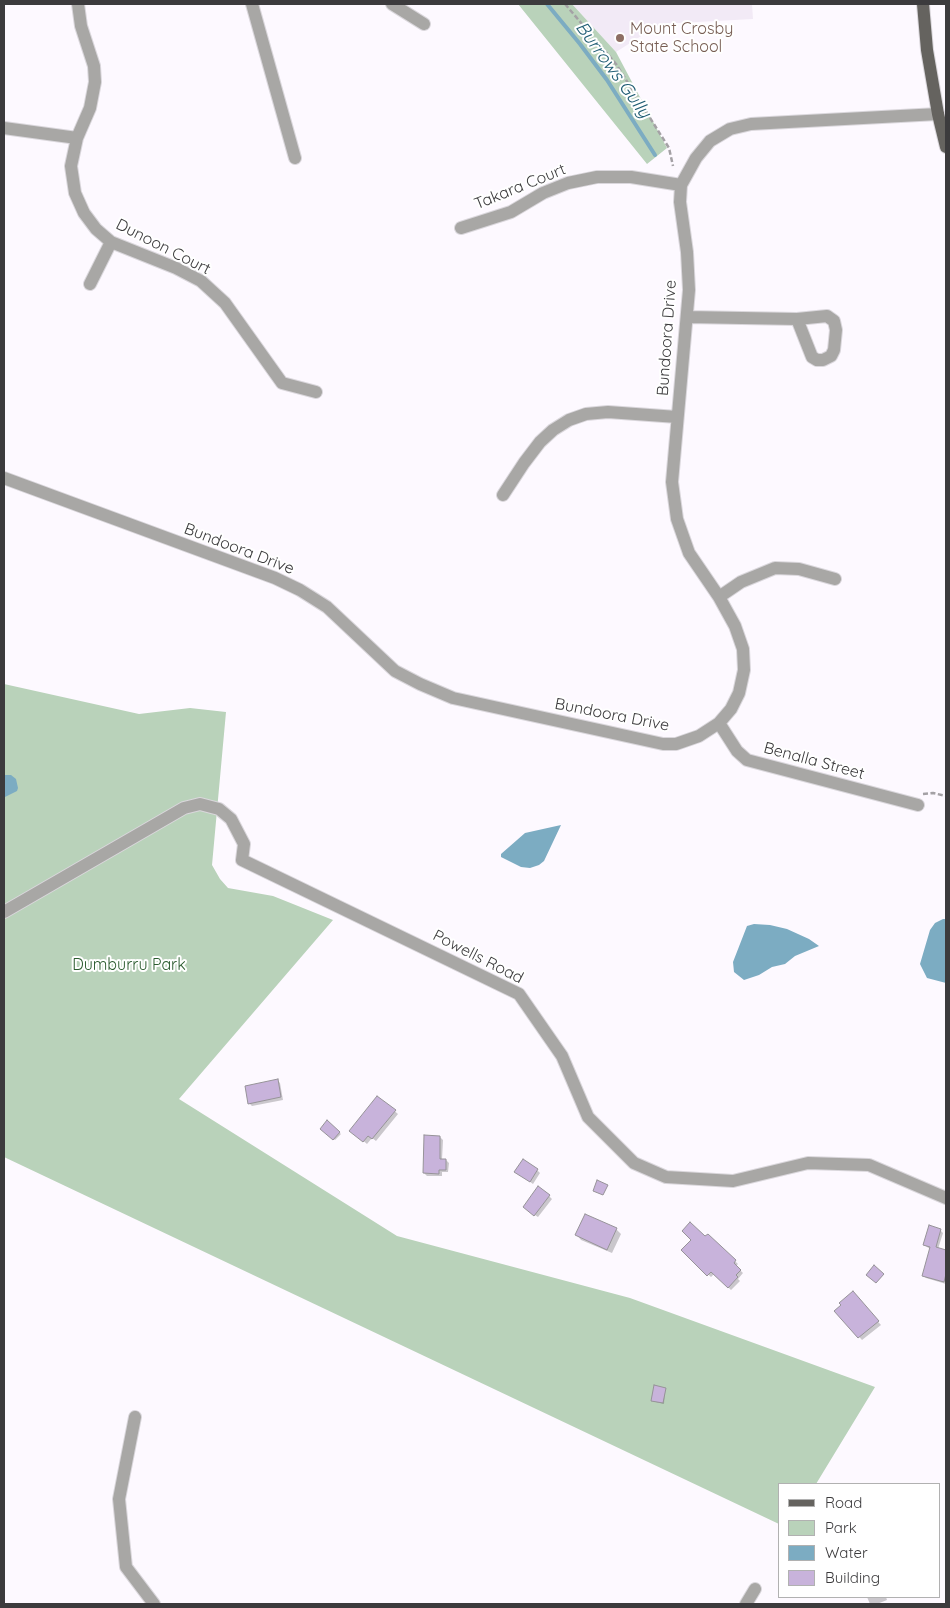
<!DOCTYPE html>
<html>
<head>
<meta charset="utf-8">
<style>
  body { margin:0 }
  #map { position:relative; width:950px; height:1608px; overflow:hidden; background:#fdf9ff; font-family:Quicksand,sans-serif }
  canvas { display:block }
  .frame { position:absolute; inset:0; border:5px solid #3c3b3d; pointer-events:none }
  .legend { position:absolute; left:778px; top:1483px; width:162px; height:115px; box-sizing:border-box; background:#fff; border:1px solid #b1b1b1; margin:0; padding:6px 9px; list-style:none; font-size:15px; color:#3c3b3d }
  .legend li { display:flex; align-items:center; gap:10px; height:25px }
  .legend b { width:25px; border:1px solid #b1b1b1 }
</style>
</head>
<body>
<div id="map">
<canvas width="950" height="1608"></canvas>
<div class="frame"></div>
<ul class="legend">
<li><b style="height:6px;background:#65635f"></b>Road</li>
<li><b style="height:14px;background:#b9d2ba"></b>Park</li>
<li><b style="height:14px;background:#7cacc2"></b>Water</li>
<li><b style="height:14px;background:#c8b3db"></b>Building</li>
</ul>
</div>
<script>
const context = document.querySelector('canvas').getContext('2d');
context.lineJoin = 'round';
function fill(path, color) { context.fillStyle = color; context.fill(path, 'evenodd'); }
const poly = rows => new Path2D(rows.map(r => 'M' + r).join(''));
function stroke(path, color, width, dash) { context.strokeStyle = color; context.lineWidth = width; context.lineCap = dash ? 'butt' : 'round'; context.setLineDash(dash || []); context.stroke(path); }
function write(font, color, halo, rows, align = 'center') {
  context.font = font + ' Quicksand,sans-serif'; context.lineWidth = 4; context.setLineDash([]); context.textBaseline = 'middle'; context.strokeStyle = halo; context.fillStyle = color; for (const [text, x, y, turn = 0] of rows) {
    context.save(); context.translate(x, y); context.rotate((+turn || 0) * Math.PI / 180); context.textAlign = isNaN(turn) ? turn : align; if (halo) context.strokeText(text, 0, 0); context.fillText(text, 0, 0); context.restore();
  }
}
const built = poly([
  [572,4,752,4,753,19,660,24,616,52]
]);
const green = poly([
  [518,4,572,4,616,52,667,148,647,164],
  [4,684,139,714,190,708,226,712,212,865,220,879,228,888,273,896,333,920,179,1099,397,1236,630,1298,875,1387,816,1484,779,1484,779,1524,4,1157]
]);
const water = poly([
  [4,775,11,775,16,779,18,788,17,791,5,797,4,794],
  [561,825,544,861,539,865,530,868,521,867,501,857,501,854,525,833],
  [943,919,946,919,946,983,927,978,920,964,930,930,935,923],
  [754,924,770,925,787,929,809,939,819,946,795,956,785,964,772,967,759,975,744,980,734,972,733,962,747,926]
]);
const shadow = poly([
  [278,1081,280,1083,283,1100,252,1106,249,1103],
  [378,1097,398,1114,376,1141,372,1138,367,1144,354,1133],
  [327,1122,341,1134,335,1140,321,1129],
  [440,1137,443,1140,442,1160,446,1160,449,1163,448,1172,442,1172,442,1176,427,1176,424,1173],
  [537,1170,540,1173,533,1184,519,1174],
  [549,1196,552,1199,538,1217,527,1210],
  [616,1229,621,1234,612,1253,581,1240,577,1235],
  [940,1230,943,1233,938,1249,946,1251,946,1284,926,1278,923,1275,930,1249,924,1245],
  [708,1235,738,1264,736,1266,743,1273,738,1279,740,1281,731,1290,714,1274,711,1277,682,1250],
  [852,1293,881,1325,862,1340,836,1311],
  [665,1389,664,1404,652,1401],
  [867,1597,886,1597,887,1600,877,1604,870,1604]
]);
const stream = poly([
  [547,4,580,44,607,80,655,155]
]);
const building = poly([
  [278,1079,281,1097,248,1104,245,1086,278,1079],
  [377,1096,396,1110,372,1139,368,1136,363,1142,349,1131,377,1096],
  [327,1120,340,1132,333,1140,320,1129,327,1120],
  [424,1135,440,1136,440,1159,446,1159,446,1170,439,1170,439,1174,423,1173,424,1135],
  [523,1159,538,1169,530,1182,514,1172,523,1159],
  [597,1180,608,1185,603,1195,593,1191,597,1180],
  [538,1186,550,1195,534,1216,523,1207,538,1186],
  [585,1214,617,1228,607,1250,575,1235,585,1214],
  [690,1222,705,1236,708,1234,736,1260,734,1263,741,1270,736,1275,738,1277,728,1288,711,1272,707,1276,681,1250,691,1240,682,1231,690,1222],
  [929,1225,941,1229,936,1247,946,1250,946,1274,944,1282,922,1276,930,1247,923,1245,929,1225],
  [874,1265,884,1274,876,1283,866,1275,874,1265],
  [853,1291,879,1321,858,1338,834,1311,841,1305,839,1303,853,1291],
  [654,1385,666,1388,663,1403,651,1401,654,1385]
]);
const path = poly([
  [565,4,616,64,669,148,673,166],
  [923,794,933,793,946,796]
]);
const minor = poly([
  [78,4,81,26,94,66,95,82,90,108,77,138,71,166,75,193,84,213,96,229,111,242,176,268,201,281,225,303,282,383,316,392],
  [252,4,295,158],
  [392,4,424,24],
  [4,128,77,138],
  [461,228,511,212,543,193,568,183,597,177,631,177,681,185],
  [90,284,111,242],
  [687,317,797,319,827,316,834,321,836,330,834,350,831,356,823,360,817,360,812,357,797,319],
  [4,478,275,578,300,590,327,607,395,671,420,684,453,698,663,744,676,744,699,736,719,723,731,709,739,693,744,670,743,649,735,626,719,597,689,553,677,519,672,482,689,290,687,252,680,202,681,185,696,158,710,141,730,129,751,124,938,114],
  [503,495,524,463,540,442,553,430,569,420,586,414,608,412,677,417],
  [719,597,741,582,775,568,799,569,835,579],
  [719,723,737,751,747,760,918,805],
  [4,912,184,808,200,804,219,809,231,819,244,844,242,860,519,994,562,1056,588,1117,634,1163,666,1177,733,1181,808,1163,869,1165,946,1198],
  [135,1417,119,1499,126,1567,154,1604],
  [746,1604,755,1589]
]);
const major = poly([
  [923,4,927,50,938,114,946,147]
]);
const markers = [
  [620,38,5,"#8d6e63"]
];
const educationNames = [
  ["Mount Crosby",630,29],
  ["State School",630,47]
];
const streetNames = [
  ["Takara Court",520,187,-22],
  ["Dunoon Court",163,247,27],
  ["Bundoora Drive",667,338,-86],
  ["Bundoora Drive",239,549,21],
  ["Bundoora Drive",612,715,11],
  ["Benalla Street",814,761,15],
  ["Powells Road",478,957,27]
];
const parkNames = [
  ["Dumburru Park",129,965]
];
const waterNames = [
  ["Burrows Gully",613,70,54]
];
fill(built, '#f2eaf6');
fill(green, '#b9d2ba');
fill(water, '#7cacc2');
fill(shadow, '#0003');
stroke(stream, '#7cacc2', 4);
fill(building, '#c8b3db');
stroke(building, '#969398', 1);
stroke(minor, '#dad7dc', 14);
stroke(major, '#dad7dc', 14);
stroke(path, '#a4a1a5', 2.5, [5, 2.5]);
stroke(minor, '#a8a7a5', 12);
stroke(major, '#65635f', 12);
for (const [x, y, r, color] of markers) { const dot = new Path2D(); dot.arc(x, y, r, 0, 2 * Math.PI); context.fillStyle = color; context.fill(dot); stroke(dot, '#fff', 2); }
write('16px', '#785e54', '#fff', educationNames, 'left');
write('16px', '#3c3b3d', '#fff', streetNames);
write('16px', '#2a5b2e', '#fff', parkNames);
write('italic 18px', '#205d74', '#fff', waterNames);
</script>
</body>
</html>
